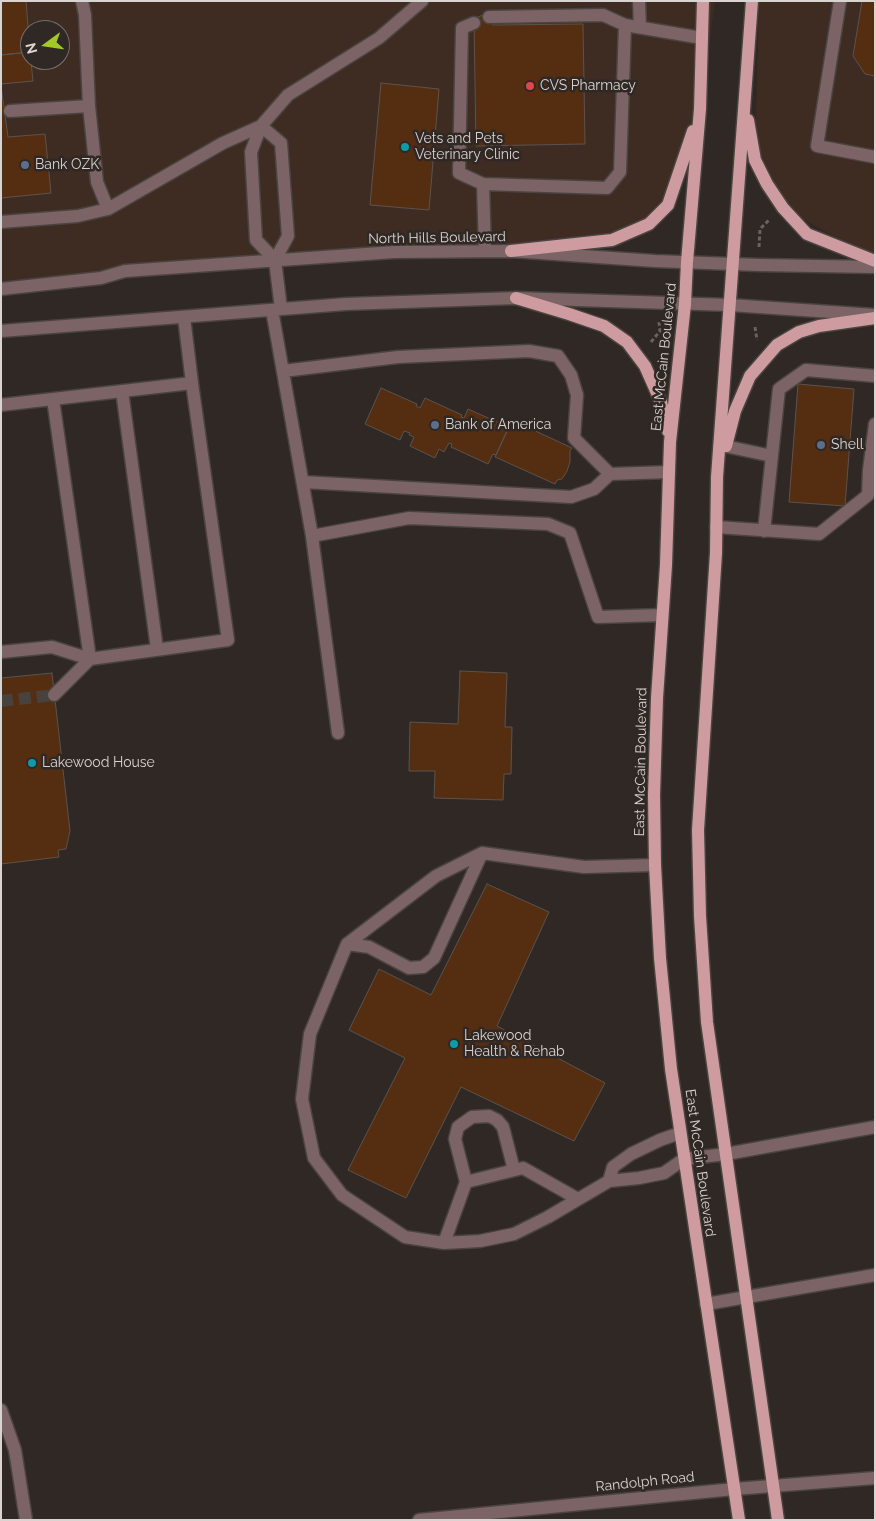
<!DOCTYPE html>
<html>
<head>
<meta charset="utf-8">
<style>
  body { margin:0 }
  #map { position:relative; width:876px; height:1521px; overflow:hidden; background:#2f2824; font-family:Raleway,sans-serif }
  canvas { display:block }
  .frame { position:absolute; inset:0; border:2px solid #d9d4d1; pointer-events:none }
  .north { position:absolute; left:20px; top:20px; width:50px; height:50px; box-sizing:border-box; background:#2f2824; border:1px solid #736d69; border-radius:50%; rotate:256deg; font-size:14px; font-weight:700; line-height:20px; text-align:center; color:#d9d4d1 }
  .north::after { content:''; display:block; margin:auto; width:18px; height:22px; background:#a3c926; clip-path:polygon(50% 0,100% 100%,50% 72%,0 100%) }
</style>
</head>
<body>
<div id="map">
<canvas width="876" height="1521"></canvas>
<div class="frame"></div>
<div class="north">N</div>
</div>
<script>
const context = document.querySelector('canvas').getContext('2d');
context.lineJoin = 'round';
function fill(path, color) { context.fillStyle = color; context.fill(path, 'evenodd'); }
const poly = rows => new Path2D(rows.map(r => 'M' + r).join(''));
function stroke(path, color, width, dash) { context.strokeStyle = color; context.lineWidth = width; context.lineCap = dash ? 'butt' : 'round'; context.setLineDash(dash || []); context.stroke(path); }
function write(font, color, halo, rows, align = 'center') {
  context.font = font + ' Raleway,sans-serif'; context.lineWidth = 5; context.setLineDash([]); context.textBaseline = 'middle'; context.strokeStyle = halo; context.fillStyle = color; for (const [text, x, y, turn = 0] of rows) {
    context.save(); context.translate(x, y); context.rotate((+turn || 0) * Math.PI / 180); context.textAlign = isNaN(turn) ? turn : align; if (halo) context.strokeText(text, 0, 0); context.fillText(text, 0, 0); context.restore();
  }
}
const commercial = poly([
  [1,1,715,1,700,109,668,205,612,240,1,289],
  [30,30,60,30,60,60,30,60],
  [759,1,875,1,875,259,783,208,755,160]
]);
const building = poly([
  [1,1,26,1,30,52,1,55,1,1],
  [862,1,875,1,875,76,865,74,853,56,862,1],
  [487,13,493,25,583,24,585,144,476,146,474,19,487,13],
  [30,52,33,81,1,84,1,55,30,52],
  [381,83,439,89,429,210,370,205,381,83],
  [1,86,8,137,45,134,51,193,1,198,1,86],
  [798,384,854,389,845,506,789,502,798,384],
  [381,388,417,404,416,406,420,408,425,398,462,415,461,417,464,418,468,409,506,426,505,428,508,429,496,455,493,454,488,464,451,447,452,444,449,443,444,452,439,449,435,458,410,446,414,437,409,435,410,433,404,431,400,440,365,424,381,388],
  [512,420,572,448,570,451,570,462,567,471,562,479,557,480,555,484,495,457,512,420],
  [460,671,507,673,505,727,512,727,511,774,504,774,503,800,434,798,435,771,409,771,410,722,458,724,460,671],
  [52,673,70,831,66,849,58,850,59,857,1,864,1,678,52,673],
  [487,884,549,912,497,1026,605,1083,574,1141,461,1087,406,1198,348,1170,405,1058,349,1030,379,969,431,995,487,884]
]);
const minorTunnel = poly([
  [1,701,54,695]
]);
const path = poly([
  [759,247,760,229,769,220],
  [755,327,757,340],
  [651,342,660,331,659,322]
]);
const minor = poly([
  [82,1,85,15,89,106,97,182,108,209],
  [639,1,640,27],
  [840,1,817,146,875,157],
  [489,17,603,15,625,25],
  [474,23,462,28,459,173,483,184],
  [10,111,89,106],
  [1,222,78,216,108,209,223,143,261,126,288,95,379,38,422,1],
  [485,251,483,184,607,188,620,172,625,25,702,38],
  [275,260,288,236,281,143,261,126,251,152,256,240,275,260,281,309],
  [1,289,101,278,125,271,394,252,511,251,655,261,759,265,875,267],
  [272,310,312,536,338,733],
  [184,317,192,383],
  [1,331,346,304,516,298,730,305,875,315],
  [283,371,398,357,529,351,558,356,571,375,577,395,574,438,610,474],
  [122,391,157,649],
  [1,405,192,383,228,640,90,659,54,695],
  [720,445,772,456],
  [303,482,571,497,594,489,610,474,669,472],
  [716,527,819,534,868,495,869,470,875,424],
  [764,531,779,389,806,370,875,376],
  [312,536,409,518,548,524,570,533,598,617,662,615],
  [1,652,52,647,90,659,53,399],
  [655,865,584,867,482,853,436,876,347,944,310,1034,302,1099,314,1158,342,1195,405,1237,444,1243,480,1241,514,1234,548,1217,609,1181,639,1178,664,1173,684,1159,726,1154,875,1127],
  [347,944,369,947,409,968,423,967,434,958,482,853],
  [609,1181,613,1167,631,1154,660,1140,680,1133],
  [466,1182,455,1139,458,1127,472,1117,489,1116,497,1120,503,1127,514,1170],
  [444,1243,466,1182,523,1168,578,1199],
  [706,1304,875,1275],
  [1,1410,15,1450,26,1520],
  [419,1520,734,1489,875,1478]
]);
const major = poly([
  [703,1,700,109,687,262,685,304,670,442,666,565,657,698,654,795,655,865,660,958,671,1069,739,1520],
  [752,1,717,477,716,553,698,830,700,916,707,1022,778,1520],
  [748,120,755,160,767,184,783,208,807,234,875,261],
  [511,251,612,240,649,224,668,205,693,131],
  [516,298,569,314,604,326,627,342,645,366,661,402,668,431],
  [726,446,735,411,750,376,777,345,799,332,819,326,875,318]
]);
const markers = [
  [530,86,5,"#e0444e"],
  [405,147,5,"#0f9aa8"],
  [25,165,5,"#5c6f8a"],
  [435,425,5,"#5c6f8a"],
  [821,445,5,"#5c6f8a"],
  [32,763,5,"#0f9aa8"],
  [454,1044,5,"#0f9aa8"]
];
const poiNames = [
  ["CVS Pharmacy",540,86],
  ["Vets and Pets",415,139],
  ["Veterinary Clinic",415,155],
  ["Bank OZK",35,165],
  ["Bank of America",445,425],
  ["Shell",831,445],
  ["Lakewood House",42,763],
  ["Lakewood",464,1036],
  ["Health & Rehab",464,1052]
];
const streetNames = [
  ["North Hills Boulevard",437,238,-1],
  ["East McCain Boulevard",664,357,-84],
  ["East McCain Boulevard",641,762,-89],
  ["East McCain Boulevard",700,1163,82],
  ["Randolph Road",645,1482,-6]
];
fill(commercial, '#3e2c23');
fill(building, '#552e12');
stroke(building, '#5a534e', 1);
stroke(minorTunnel, '#48423e', 12, [12, 6]);
stroke(minor, '#4a4440', 15);
stroke(major, '#4a4440', 15);
stroke(path, '#69635f', 3, [4, 2.5]);
stroke(minor, '#7c6365', 12);
stroke(major, '#ce9ca0', 12);
for (const [x, y, r, color] of markers) { const dot = new Path2D(); dot.arc(x, y, r, 0, 2 * Math.PI); context.fillStyle = color; context.fill(dot); stroke(dot, '#2f2824', 2); }
write('14px', '#d9d4d1', '#2f2824', poiNames, 'left');
write('14px', '#d9d4d1', '#2f2824', streetNames);
</script>
</body>
</html>
